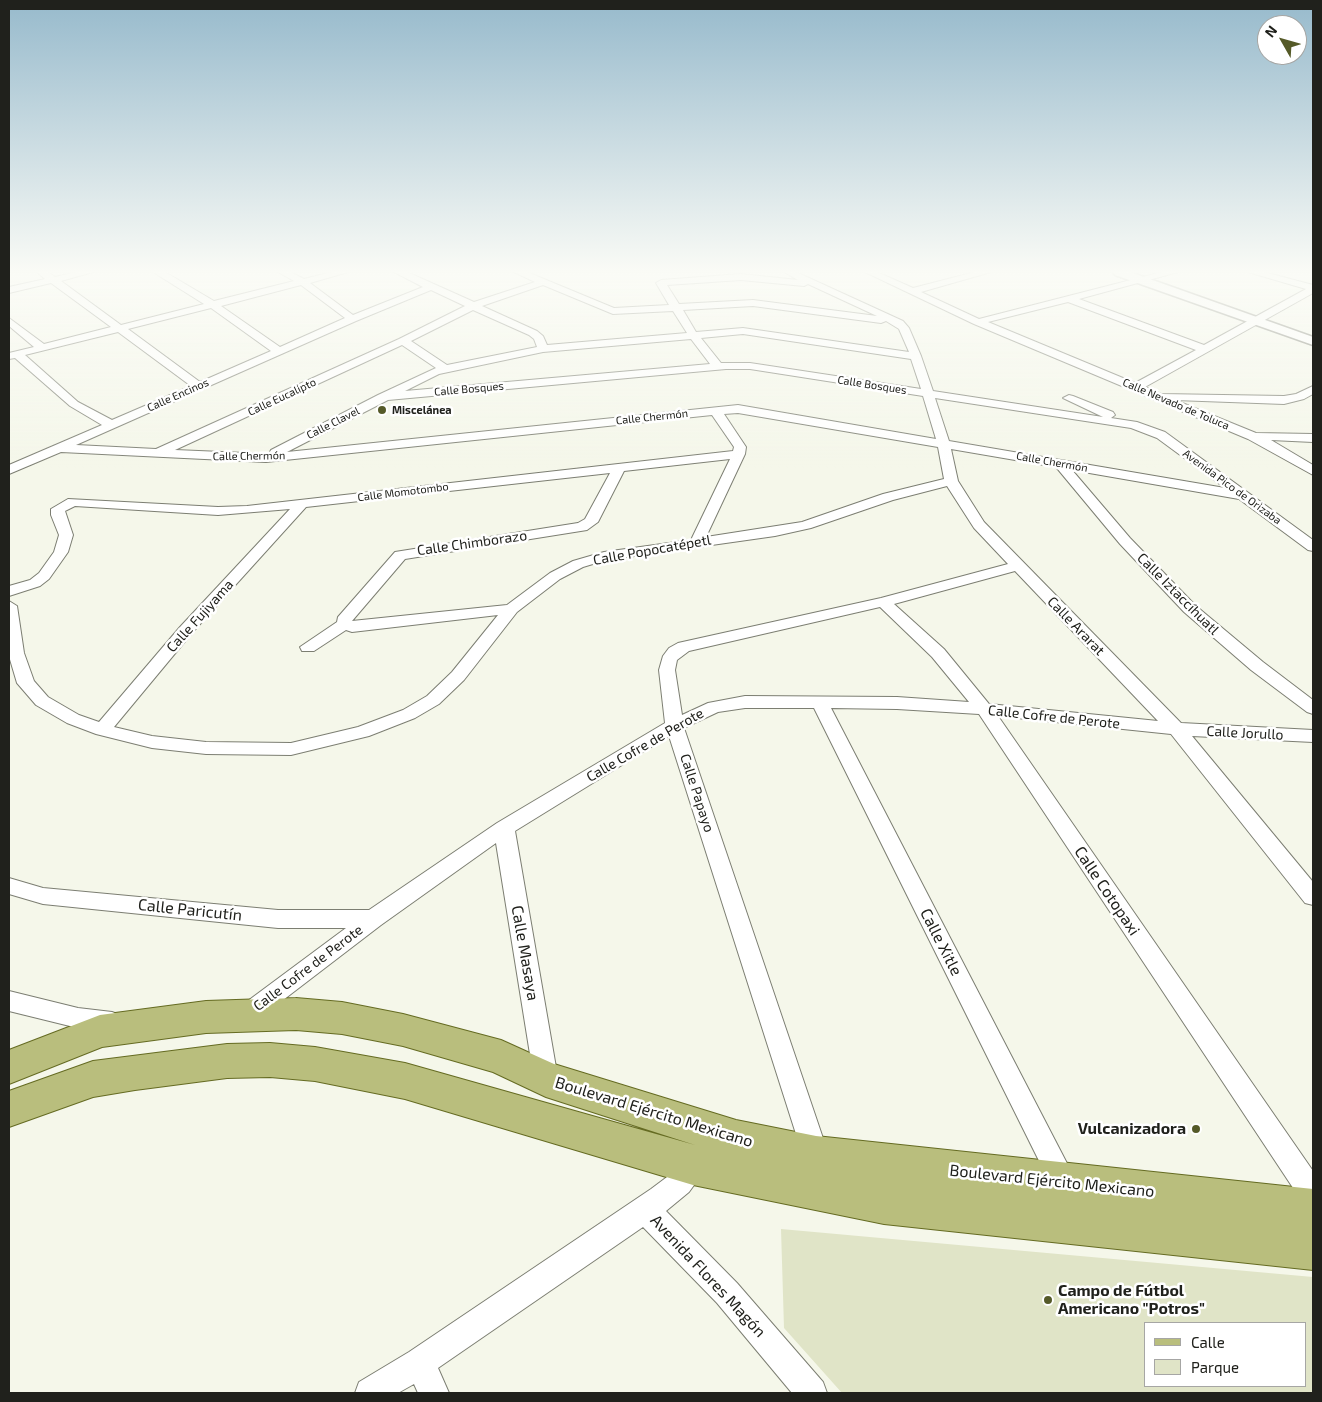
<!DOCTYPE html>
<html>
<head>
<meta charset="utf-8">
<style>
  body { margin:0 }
  #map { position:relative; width:1322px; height:1402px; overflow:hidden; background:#f5f7ea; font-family:"Exo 2",sans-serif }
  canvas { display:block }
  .frame { position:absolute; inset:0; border:10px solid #20211c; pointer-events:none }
  .legend { position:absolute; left:1144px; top:1322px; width:162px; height:65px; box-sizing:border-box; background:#fff; border:1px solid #a6a6a4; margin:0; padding:6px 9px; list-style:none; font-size:15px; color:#20211c }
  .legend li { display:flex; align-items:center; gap:10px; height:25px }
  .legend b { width:25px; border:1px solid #a6a6a4 }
  .north { position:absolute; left:1257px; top:15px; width:50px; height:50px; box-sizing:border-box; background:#fff; border:1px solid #a6a6a4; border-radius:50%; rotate:308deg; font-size:14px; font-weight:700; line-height:20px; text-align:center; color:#20211c }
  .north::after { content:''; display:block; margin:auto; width:18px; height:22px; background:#555a28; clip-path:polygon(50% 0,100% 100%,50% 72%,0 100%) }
</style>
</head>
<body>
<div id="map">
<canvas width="1322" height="1402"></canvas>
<div class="frame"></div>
<ul class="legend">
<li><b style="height:6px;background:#b9be7d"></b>Calle</li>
<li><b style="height:14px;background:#e0e4c7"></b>Parque</li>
</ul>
<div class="north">N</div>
</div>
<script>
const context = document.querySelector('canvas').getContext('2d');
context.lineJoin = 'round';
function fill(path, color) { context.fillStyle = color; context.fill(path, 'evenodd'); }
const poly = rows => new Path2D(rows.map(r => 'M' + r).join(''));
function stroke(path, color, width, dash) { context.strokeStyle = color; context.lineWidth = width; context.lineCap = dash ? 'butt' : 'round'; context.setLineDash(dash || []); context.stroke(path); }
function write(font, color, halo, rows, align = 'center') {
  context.font = font + ' "Exo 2",sans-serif'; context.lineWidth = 5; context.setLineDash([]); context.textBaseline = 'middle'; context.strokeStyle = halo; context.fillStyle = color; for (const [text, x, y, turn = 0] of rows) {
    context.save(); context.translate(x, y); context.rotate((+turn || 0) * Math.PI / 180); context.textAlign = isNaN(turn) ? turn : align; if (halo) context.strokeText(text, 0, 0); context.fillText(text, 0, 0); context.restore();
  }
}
const green = poly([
  [781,1229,1313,1277,1313,1393,842,1393,784,1328],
  [1146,1323,1306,1323,1306,1386,1146,1386]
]);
const minor = poly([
  [37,272,48,272,55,277,76,272,93,272,61,281,121,325,204,304,153,272,165,272,214,301,294,281,278,272,290,272,304,279,332,272,348,272,310,283,353,315,423,287,394,272,407,272,474,302,535,282,514,272,527,272,614,308,669,305,656,283,661,280,741,274,798,280,784,272,796,272,903,321,909,328,921,356,933,391,1103,417,1063,398,1069,395,1073,396,1113,412,1115,415,1111,418,1137,422,1165,432,1313,540,1313,551,1308,550,1239,499,1072,470,1130,538,1196,606,1263,662,1313,700,1313,714,1307,712,1251,670,1184,612,1120,544,1056,467,951,449,958,481,984,522,1181,723,1313,730,1313,742,1192,736,1313,882,1313,905,1305,903,1171,734,998,716,1313,1171,1313,1207,1303,1203,979,714,897,709,831,708,1072,1173,1076,1182,1072,1191,1063,1195,1054,1191,814,708,745,708,718,712,684,728,829,1156,825,1165,816,1169,807,1165,803,1156,669,736,515,831,558,1079,555,1087,546,1090,537,1087,534,1079,496,843,381,925,257,1020,249,1023,241,1020,237,1013,241,1006,346,928,278,928,43,904,9,894,9,878,43,888,278,910,369,910,497,823,665,723,659,670,663,656,669,648,678,643,881,598,1008,564,974,528,947,486,893,500,811,528,775,536,606,560,583,567,560,579,517,612,464,680,439,704,415,718,369,736,291,755,206,754,152,748,96,734,67,723,36,705,17,683,9,656,9,601,17,606,24,653,34,681,48,697,79,715,99,722,180,627,290,509,218,515,75,506,65,511,73,535,68,552,49,579,40,586,9,596,9,586,30,580,39,573,54,552,59,535,51,515,51,509,68,499,218,507,247,506,733,451,734,447,712,415,266,462,61,452,9,474,9,465,102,425,70,406,15,358,9,359,9,353,34,347,9,326,9,318,44,344,111,327,51,283,9,293,9,287,45,279,37,272],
  [741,280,804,286,808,284,877,316,753,300,679,304,667,285,741,280],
  [301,285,345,318,280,347,221,306,301,285],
  [543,285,613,314,673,311,687,333,547,345,543,336,537,331,482,306,543,285],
  [431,290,465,306,399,339,156,449,76,445,356,321,431,290],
  [753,306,881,323,886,321,899,329,909,352,743,328,696,332,683,310,753,306],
  [211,308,271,351,200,382,128,329,211,308],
  [473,310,529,335,534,339,537,347,447,365,411,341,473,310],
  [118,332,191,386,112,420,78,402,25,355,118,332],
  [743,334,911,359,921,389,750,363,721,363,701,338,743,334],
  [691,339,710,364,405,391,439,374,543,352,691,339],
  [402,345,436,368,378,395,271,450,269,454,175,450,402,345],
  [726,369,750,369,923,396,936,439,738,405,287,452,388,400,726,369],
  [935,398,1131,428,1157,438,1225,488,949,441,935,398],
  [738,413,938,447,944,479,883,494,802,522,706,537,745,454,746,447,724,414,738,413],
  [730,459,691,540,604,552,573,561,550,573,507,605,352,621,405,559,587,530,598,522,624,471,730,459],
  [610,473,585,519,578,523,395,552,338,617,337,622,300,647,302,651,314,651,346,630,352,632,498,615,452,672,427,696,403,710,358,727,291,743,206,742,152,736,114,727,192,633,306,507,610,473],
  [1015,571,1158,721,989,704,944,649,894,604,1015,571],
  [880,607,932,657,969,702,897,697,745,696,708,703,682,715,675,670,677,660,689,651,880,607],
  [865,272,877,272,913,288,975,272,991,272,921,292,979,319,1162,272,1178,272,1079,299,1204,345,1306,289,1248,272,1264,272,1313,285,1313,293,1145,387,1161,394,1284,396,1296,394,1313,386,1313,394,1304,399,1284,404,1175,400,1256,433,1313,434,1313,442,1271,440,1313,465,1313,475,1248,439,974,324,865,272],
  [1068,302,1196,350,1135,383,988,322,1068,302],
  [9,991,78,1008,112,1012,120,1015,124,1022,120,1029,112,1032,78,1028,9,1011,9,991],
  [693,1152,702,1156,706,1165,702,1174,689,1192,666,1211,737,1283,823,1382,827,1393,792,1393,717,1303,643,1227,438,1368,449,1393,418,1393,414,1384,398,1393,355,1393,359,1382,409,1352,651,1189,671,1174,684,1156,693,1152]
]);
const tertiary = poly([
  [1113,272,1130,272,1313,337,1313,345,1115,275,1113,272]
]);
const primary = poly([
  [296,998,342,1002,403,1014,501,1040,554,1064,736,1120,816,1136,1313,1189,1313,1270,884,1224,693,1185,405,1099,315,1081,270,1077,227,1078,135,1090,93,1097,9,1127,9,1091,93,1061,227,1044,270,1043,315,1047,405,1063,695,1145,546,1097,493,1072,403,1046,342,1034,296,1030,206,1033,102,1047,9,1084,9,1050,100,1015,206,1001,296,998]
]);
const markers = [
  [382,410,5,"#555a28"],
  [1196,1129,5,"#555a28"],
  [1048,1300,5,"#555a28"]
];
const farStreetnames = [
  ["Calle Bosques",872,385,9],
  ["Calle Bosques",469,389,-5],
  ["Calle Encinos",178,395,-24],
  ["Calle Eucalipto",282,397,-25],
  ["Calle Nevado de Toluca",1176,404,23],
  ["Calle Chermón",652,417,-6],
  ["Calle Clavel",333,423,-27],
  ["Calle Chermón",249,456,-1],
  ["Calle Chermón",1052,462,10],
  ["Avenida Pico de Orizaba",1232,487,36],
  ["Calle Momotombo",403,492,-7]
];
const farPoinames = [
  ["Miscelánea",392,410]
];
const streetNames = [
  ["Calle Chimborazo",472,543,-8],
  ["Calle Popocatépetl",652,550,-10],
  ["Calle Iztaccíhuatl",1178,594,45],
  ["Calle Fujiyama",200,616,-48],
  ["Calle Ararat",1076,626,46],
  ["Calle Cofre de Perote",1054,717,6],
  ["Calle Jorullo",1245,733,3],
  ["Calle Cofre de Perote",645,745,-30],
  ["Calle Papayo",697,793,72],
  ["Calle Cofre de Perote",308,968,-37]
];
const nearStreetnames = [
  ["Calle Cotopaxi",1107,891,56],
  ["Calle Paricutín",190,910,6],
  ["Calle Xitle",941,942,63],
  ["Calle Masaya",525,953,80],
  ["Boulevard Ejército Mexicano",654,1112,17],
  ["Boulevard Ejército Mexicano",1052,1181,6],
  ["Avenida Flores Magón",708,1276,47]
];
const nearPoinames = [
  ["Vulcanizadora",1186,1129],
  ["Campo de Fútbol",1058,1291,"left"],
  ["Americano \"Potros\"",1058,1309,"left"]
];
fill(green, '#e0e4c7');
stroke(minor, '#7c7e72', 2);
stroke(tertiary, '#7c7e72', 3);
stroke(primary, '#656b22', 2);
fill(minor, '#fff');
fill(tertiary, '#fff');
fill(primary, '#b9be7d');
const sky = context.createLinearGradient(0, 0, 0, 468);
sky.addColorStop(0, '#97bacc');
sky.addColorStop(0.58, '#fafbf6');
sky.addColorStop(1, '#fafbf600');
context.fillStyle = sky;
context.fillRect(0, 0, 1322, 468);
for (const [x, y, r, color] of markers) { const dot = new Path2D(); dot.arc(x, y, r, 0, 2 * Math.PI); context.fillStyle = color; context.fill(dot); stroke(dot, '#fff', 2); }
write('11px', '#20211c', '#fff', farStreetnames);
write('bold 11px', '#20211c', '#fff', farPoinames, 'left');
write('14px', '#20211c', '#fff', streetNames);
write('16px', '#20211c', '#fff', nearStreetnames);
write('bold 16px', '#20211c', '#fff', nearPoinames, 'right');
</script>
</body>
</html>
